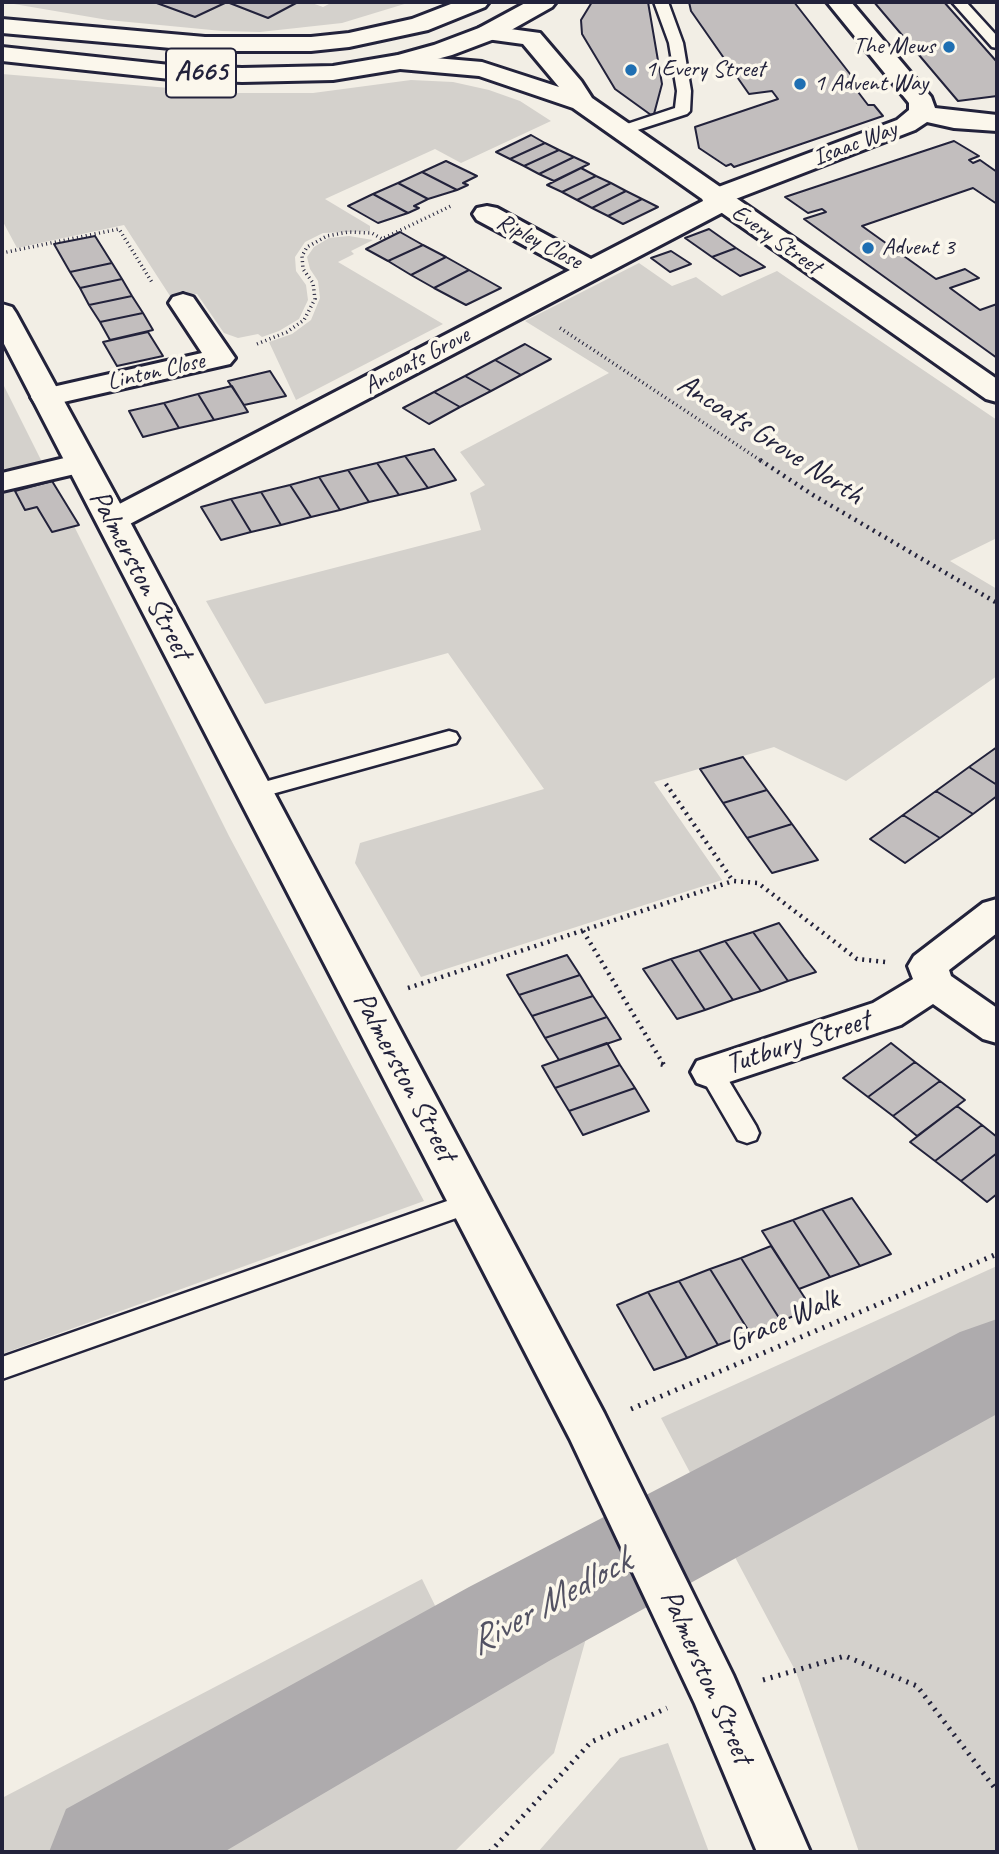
<!DOCTYPE html>
<html>
<head>
<meta charset="utf-8">
<style>
  body { margin:0 }
  #map { position:relative; width:999px; height:1854px; overflow:hidden; background:#f2eee5; font-family:Caveat,sans-serif }
  canvas { display:block }
  .frame { position:absolute; inset:0; border:4px solid #22223b; pointer-events:none }
</style>
</head>
<body>
<div id="map">
<canvas width="999" height="1854"></canvas>
<div class="frame"></div>
</div>
<script>
const context = document.querySelector('canvas').getContext('2d');
context.lineJoin = 'round';
function fill(path, color) { context.fillStyle = color; context.fill(path, 'evenodd'); }
const poly = rows => new Path2D(rows.map(r => 'M' + r).join(''));
function stroke(path, color, width, dash) { context.strokeStyle = color; context.lineWidth = width; context.lineCap = dash ? 'butt' : 'round'; context.setLineDash(dash || []); context.stroke(path); }
function write(font, color, halo, rows, align = 'center') {
  context.font = font + ' Caveat,sans-serif'; context.lineWidth = 7; context.setLineDash([]); context.textBaseline = 'middle'; context.strokeStyle = halo; context.fillStyle = color; for (const [text, x, y, turn = 0] of rows) {
    context.save(); context.translate(x, y); context.rotate((+turn || 0) * Math.PI / 180); context.textAlign = isNaN(turn) ? turn : align; if (halo) context.strokeText(text, 0, 0); context.fillText(text, 0, 0); context.restore();
  }
}
const green = poly([
  [2,2,154,2,195,17,227,2,268,18,298,2,309,2,323,7,333,2,411,2,342,23,260,32,222,31,108,20],
  [2,74,229,93,313,93,411,80,453,82,489,90,520,101,551,121,461,163,435,149,325,199,370,226,370,231,323,233,305,242,295,257,296,271,306,285,308,300,299,319,279,331,262,337,258,334,238,338,224,333,197,294,172,299,124,225,17,248,2,220],
  [349,236,373,240,351,251,354,254,338,262,443,324,296,400,269,342,292,334,311,320,320,298,318,281,310,269,307,257,314,247,329,238],
  [639,263,672,286,696,277,722,296,777,271,997,420,997,538,950,561,997,589,997,676,846,781,774,747,654,782,722,880,421,977,355,863,360,843,544,789,448,653,265,704,206,601,481,530,470,493,485,485,460,452,609,373,525,321],
  [2,382,229,836,424,1201,2,1354],
  [997,1266,997,1852,859,1852,796,1672,661,1418],
  [422,1579,451,1638,62,1852,2,1852,2,1798],
  [597,1599,554,1753,454,1852,129,1852,344,1752],
  [668,1743,709,1852,538,1852,620,1758]
]);
const river = poly([
  [997,1319,997,1414,549,1661,224,1852,49,1852,66,1809,469,1587,960,1332,997,1319]
]);
const building = poly([
  [154,2,298,2,268,18,227,2,195,17,154,2],
  [592,2,648,2,662,84,654,114,651,115,615,89,582,34,581,20,592,2],
  [689,2,794,2,861,88,855,88,868,105,874,105,883,116,734,167,731,164,726,166,699,148,695,127,778,99,772,91,749,94,691,11,689,2],
  [874,2,944,2,997,62,997,96,958,101,874,2],
  [531,135,545,143,510,159,496,152,531,135],
  [954,141,979,156,969,160,973,163,980,160,997,172,997,204,973,188,862,226,936,279,965,269,979,278,950,288,980,310,997,304,997,358,804,219,826,212,822,209,808,213,785,197,954,141],
  [545,143,559,150,524,166,510,159,545,143],
  [559,150,574,157,539,174,524,166,559,150],
  [574,157,589,164,554,181,539,174,574,157],
  [446,161,477,176,463,183,468,185,457,190,422,172,446,161],
  [581,168,596,176,562,192,547,185,581,168],
  [422,172,457,190,428,199,398,183,422,172],
  [596,176,611,183,577,200,562,192,596,176],
  [398,183,428,199,414,206,419,208,408,213,373,194,398,183],
  [611,183,626,191,592,208,577,200,611,183],
  [626,191,642,199,608,216,592,208,626,191],
  [373,194,408,213,378,223,348,206,373,194],
  [642,199,658,207,623,224,608,216,642,199],
  [709,229,736,248,712,257,685,238,709,229],
  [400,232,423,245,388,261,366,249,400,232],
  [95,236,112,263,70,272,54,244,95,236],
  [423,245,446,257,411,275,388,261,423,245],
  [736,248,765,267,740,276,712,257,736,248],
  [671,251,691,264,670,272,651,258,671,251],
  [446,257,469,270,434,288,411,275,446,257],
  [112,263,122,279,80,288,70,272,112,263],
  [469,270,501,288,466,305,434,288,469,270],
  [122,279,132,296,89,305,80,288,122,279],
  [132,296,143,313,100,322,89,305,132,296],
  [143,313,153,330,110,340,100,322,143,313],
  [148,332,163,356,117,366,103,342,148,332],
  [525,344,551,359,521,375,495,360,525,344],
  [495,360,521,375,491,391,465,376,495,360],
  [270,371,286,396,244,405,228,381,270,371],
  [465,376,491,391,460,407,434,392,465,376],
  [232,386,248,412,214,420,198,394,232,386],
  [434,392,460,407,429,424,403,408,434,392],
  [198,394,214,420,179,428,164,403,198,394],
  [164,403,179,428,143,437,129,411,164,403],
  [434,449,456,480,428,488,405,456,434,449],
  [405,456,428,488,399,495,377,463,405,456],
  [377,463,399,495,369,502,348,470,377,463],
  [348,470,369,502,340,510,319,477,348,470],
  [319,477,340,510,311,517,290,485,319,477],
  [52,481,79,525,52,532,37,507,25,510,15,491,52,481],
  [290,485,311,517,281,525,261,492,290,485],
  [261,492,281,525,251,532,231,499,261,492],
  [231,499,251,532,221,540,201,507,231,499],
  [997,747,997,785,969,767,997,747],
  [743,757,767,790,723,803,700,769,743,757],
  [969,767,997,785,997,796,973,814,936,791,969,767],
  [767,790,792,824,747,838,723,803,767,790],
  [936,791,973,814,940,838,903,815,936,791],
  [903,815,940,838,905,863,870,839,903,815],
  [792,824,818,860,772,873,747,838,792,824],
  [779,923,804,957,816,972,788,981,753,932,779,923],
  [753,932,788,981,761,991,725,941,753,932],
  [725,941,761,991,733,1000,699,950,725,941],
  [699,950,733,1000,705,1010,671,959,699,950],
  [567,955,580,975,519,995,507,975,567,955],
  [671,959,705,1010,677,1019,643,969,671,959],
  [580,975,593,996,532,1016,519,995,580,975],
  [593,996,607,1017,545,1038,532,1016,593,996],
  [607,1017,621,1039,559,1060,545,1038,607,1017],
  [607,1043,620,1065,555,1088,542,1066,607,1043],
  [891,1043,915,1062,868,1097,843,1078,891,1043],
  [915,1062,940,1081,893,1116,868,1097,915,1062],
  [620,1065,635,1088,569,1111,555,1088,620,1065],
  [940,1081,965,1100,917,1136,893,1116,940,1081],
  [635,1088,649,1111,583,1135,569,1111,635,1088],
  [957,1106,982,1125,935,1161,910,1142,957,1106],
  [982,1125,997,1137,997,1153,961,1181,935,1161,982,1125],
  [997,1153,997,1194,987,1202,961,1181,997,1153],
  [852,1198,891,1254,860,1266,822,1209,852,1198],
  [822,1209,860,1266,830,1277,793,1220,822,1209],
  [793,1220,830,1277,799,1289,762,1231,793,1220],
  [771,1246,812,1309,781,1321,741,1258,771,1246],
  [741,1258,781,1321,750,1333,710,1269,741,1258],
  [710,1269,750,1333,718,1345,679,1281,710,1269],
  [679,1281,718,1345,687,1358,648,1292,679,1281],
  [648,1292,687,1358,654,1370,617,1305,648,1292]
]);
const pathFar2 = poly([
  [2,253,119,229,153,284],
  [560,328,763,462],
  [257,344,287,332,304,320,315,299,313,283,303,269,302,256,307,247,327,236,348,232,372,233,382,239,453,205]
]);
const pathFar1 = poly([
  [760,460,813,495,997,603],
  [666,784,733,881,758,883,857,959,886,962],
  [583,931,664,1065],
  [408,988,733,881]
]);
const path = poly([
  [661,1064,668,1066],
  [631,1409,997,1254],
  [763,1680,845,1656,917,1686,997,1791],
  [490,1852,591,1742,667,1708]
]);
const service = poly([
  [654,2,668,2,683,43,691,91,690,111,687,114,625,134,615,134,612,131,615,128,675,108,677,91,669,43,654,2],
  [952,2,966,2,997,36,997,48,992,47,952,2],
  [449,731,456,733,459,738,456,743,254,799,246,797,243,792,246,787,449,731],
  [711,1063,720,1066,756,1126,759,1133,756,1140,747,1143,738,1140,702,1078,699,1072,702,1066,711,1063],
  [470,1193,479,1196,483,1203,479,1210,2,1379,2,1357,470,1193]
]);
const minor = poly([
  [827,2,851,2,931,97,935,108,997,115,997,131,954,128,927,122,915,130,733,200,731,208,124,527,113,530,102,527,97,520,102,513,570,270,477,220,473,214,477,208,487,206,497,208,591,259,703,201,702,198,705,192,897,120,909,110,909,103,827,2],
  [183,294,193,297,235,358,230,364,46,406,35,403,31,397,35,391,202,353,169,303,173,297,183,294],
  [81,454,92,456,97,463,92,470,2,491,2,473,81,454],
  [997,899,997,933,949,970,951,976,997,1008,997,1043,983,1039,933,1004,901,1025,711,1088,697,1083,691,1072,697,1061,873,1003,913,979,908,966,914,956,983,903,997,899]
]);
const tertiary = poly([
  [488,26,540,33,581,81,592,98,997,379,997,402,986,399,573,108,479,76,400,69,391,67,388,62,391,57,400,55,482,62,559,87,523,44,479,38,476,33,479,28,488,26],
  [2,304,12,307,16,313,129,520,604,1413,733,1675,810,1852,757,1852,695,1704,570,1439,2,340,2,304]
]);
const trunk = poly([
  [456,2,489,2,485,7,428,30,349,47,311,51,205,51,2,33,2,19,205,37,311,37,349,33,412,19,456,2],
  [527,2,556,2,552,7,497,38,452,55,400,69,333,80,242,82,170,79,2,61,2,47,170,65,242,68,333,66,398,55,434,45,479,28,527,2]
]);
const markers = [
  [949,47,7,"#1f6fb2"],
  [631,70,7,"#1f6fb2"],
  [800,84,7,"#1f6fb2"],
  [868,248,7,"#1f6fb2"]
];
const farPoinames = [
  ["The Mews",935,47,"right"],
  ["1 Every Street",645,70],
  ["1 Advent Way",814,84],
  ["Advent 3",882,248]
];
const farStreetnames = [
  ["Isaac Way",855,144,-21],
  ["Every Street",776,240,35],
  ["Ripley Close",539,242,28],
  ["Ancoats Grove",417,361,-28],
  ["Linton Close",156,372,-13]
];
const shields = [
  [201,73,70]
];
const shieldNames = [
  ["A665",201,73]
];
const streetNames = [
  ["Ancoats Grove North",770,440,33],
  ["Palmerston Street",140,575,62],
  ["Tutbury Street",798,1043,-18],
  ["Palmerston Street",404,1077,62],
  ["Grace Walk",784,1321,-23],
  ["Palmerston Street",706,1677,66]
];
const nearWaternames = [
  ["River Medlock",550,1603,-29]
];
fill(green, '#d4d1cc');
fill(river, '#aeabad');
fill(building, '#c2bebe');
stroke(building, '#22223b', 2);
stroke(service, '#22223b', 5);
stroke(minor, '#22223b', 6);
stroke(tertiary, '#22223b', 6);
stroke(trunk, '#22223b', 6);
stroke(pathFar2, '#22223b', 3.5, [1, 3.5]);
stroke(pathFar1, '#22223b', 4.5, [2, 5]);
stroke(path, '#22223b', 5, [2, 6]);
fill(service, '#fbf7ec');
fill(minor, '#fbf7ec');
fill(tertiary, '#fbf7ec');
fill(trunk, '#fbf7ec');
for (const [x, y, r, color] of markers) { const dot = new Path2D(); dot.arc(x, y, r, 0, 2 * Math.PI); context.fillStyle = color; context.fill(dot); stroke(dot, '#fbf7ec', 2.5); }
write('24px', '#22223b', '#fbf7ec', farPoinames, 'left');
write('24px', '#22223b', '#fbf7ec', farStreetnames);
for (const [x, y, w] of shields) { const box = new Path2D(); box.roundRect(x - w / 2, y - 24.5, w, 49, 5); context.fillStyle = '#fbf7ec'; context.fill(box); stroke(box, '#22223b', 2); }
write('bold 28px', '#22223b', null, shieldNames);
write('30px', '#22223b', '#fbf7ec', streetNames);
write('italic 38px', '#535263', '#fbf7ec', nearWaternames);
</script>
</body>
</html>
